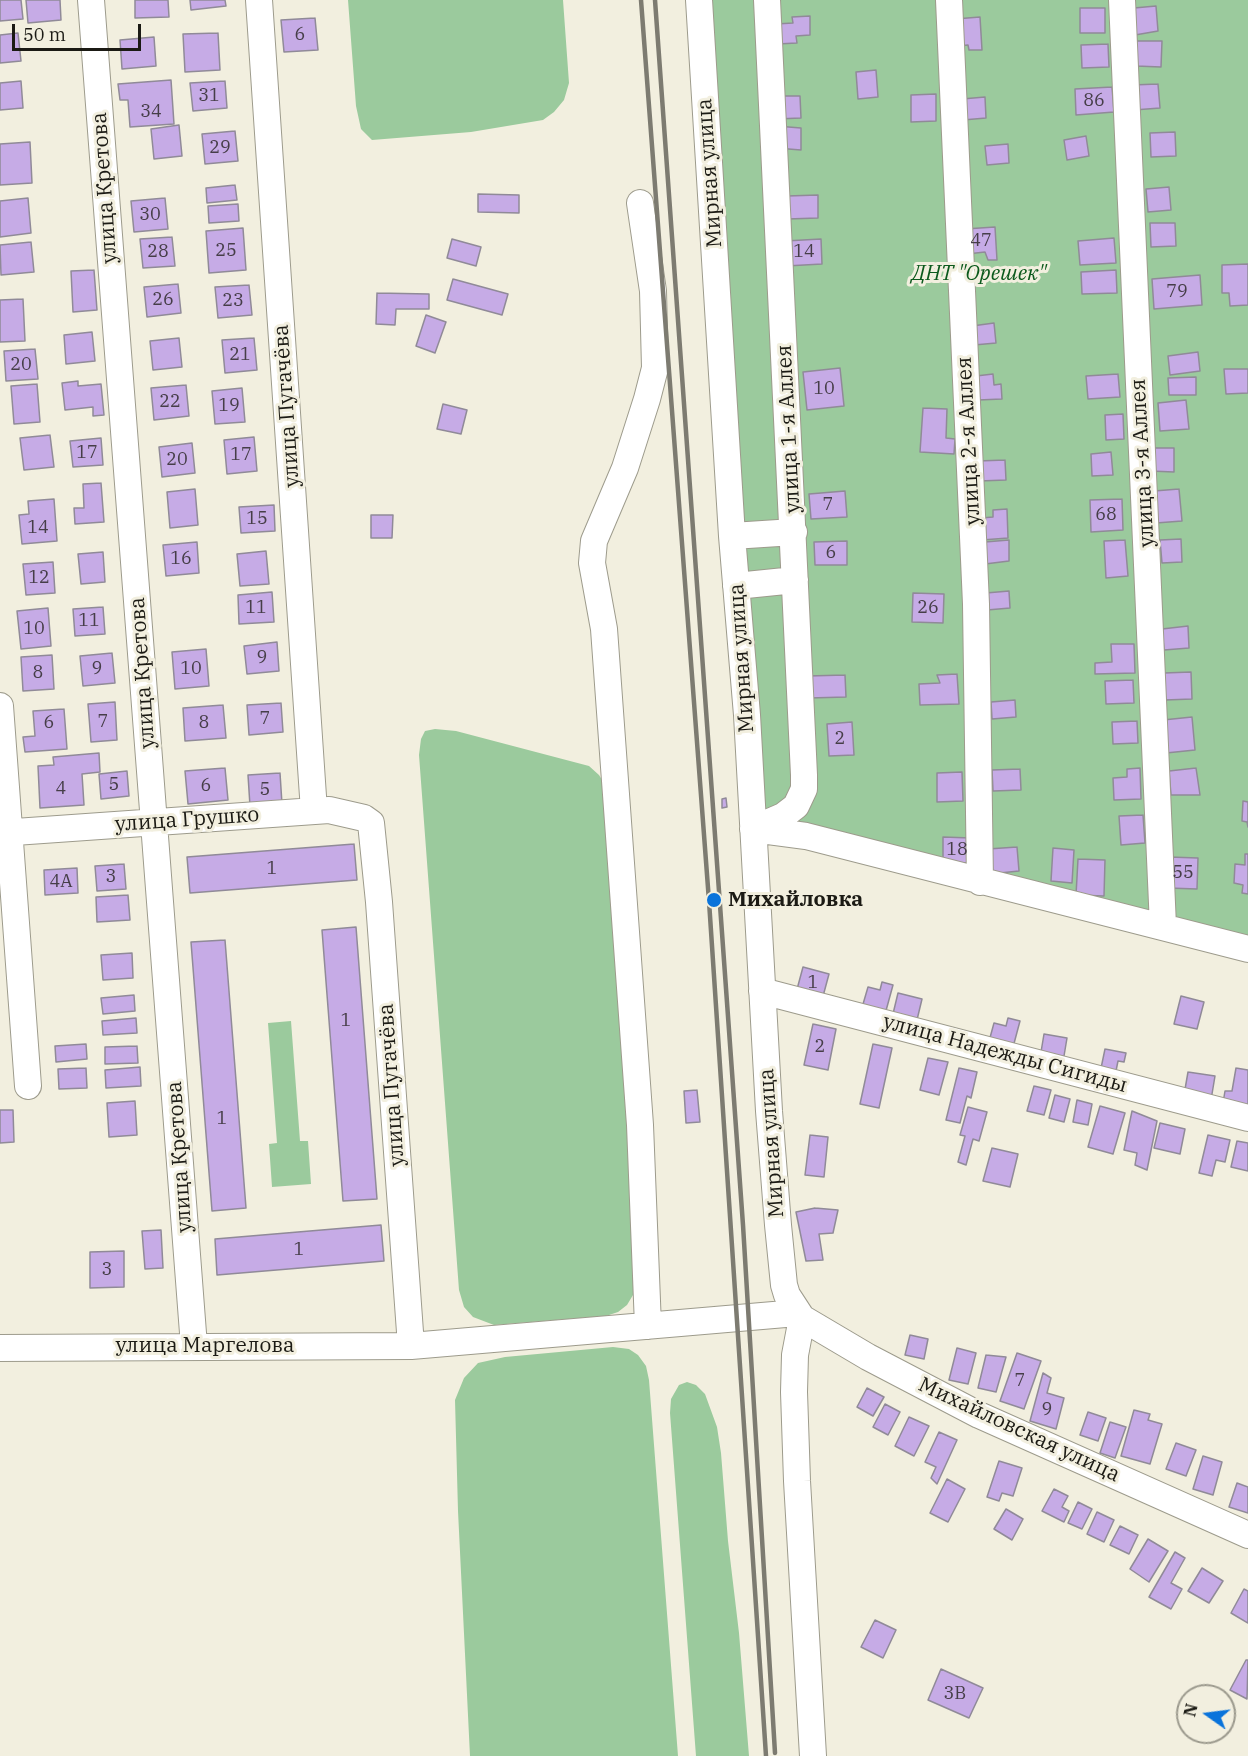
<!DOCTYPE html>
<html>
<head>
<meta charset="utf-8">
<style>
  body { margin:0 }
  #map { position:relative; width:1248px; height:1756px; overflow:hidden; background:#f2efdf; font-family:"IBM Plex Serif",serif }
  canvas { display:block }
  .north { position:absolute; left:1176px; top:1684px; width:60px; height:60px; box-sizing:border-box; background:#f2efdf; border:2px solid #9c9a8e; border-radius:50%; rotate:284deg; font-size:16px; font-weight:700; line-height:24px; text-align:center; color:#1b1a14 }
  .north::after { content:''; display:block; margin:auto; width:21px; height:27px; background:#0973db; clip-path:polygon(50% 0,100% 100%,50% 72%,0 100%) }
  .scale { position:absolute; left:12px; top:24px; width:129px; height:27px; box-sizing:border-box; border:3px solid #1b1a14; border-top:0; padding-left:8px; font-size:18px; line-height:21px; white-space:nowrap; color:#1b1a14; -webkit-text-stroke:4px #f2efdf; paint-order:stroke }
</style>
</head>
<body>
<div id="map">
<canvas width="1248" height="1756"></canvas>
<div class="north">N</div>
<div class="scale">50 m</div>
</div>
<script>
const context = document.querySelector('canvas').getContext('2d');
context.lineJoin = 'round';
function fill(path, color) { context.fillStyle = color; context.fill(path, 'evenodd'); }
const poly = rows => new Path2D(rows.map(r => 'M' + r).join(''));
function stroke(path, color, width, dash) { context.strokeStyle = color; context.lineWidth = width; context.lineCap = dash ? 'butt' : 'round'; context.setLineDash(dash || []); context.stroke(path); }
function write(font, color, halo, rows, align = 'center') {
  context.font = font + ' "IBM Plex Serif",serif'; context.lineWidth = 6; context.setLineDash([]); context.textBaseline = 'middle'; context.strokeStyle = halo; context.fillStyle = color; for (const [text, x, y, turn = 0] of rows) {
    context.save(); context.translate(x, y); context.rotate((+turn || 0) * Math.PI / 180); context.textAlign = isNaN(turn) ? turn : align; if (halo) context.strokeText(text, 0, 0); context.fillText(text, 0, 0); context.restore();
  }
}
const green = poly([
  [348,0,563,0,569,83,564,100,554,112,543,120,471,132,372,140,361,129,356,106],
  [691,0,1248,0,1248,940,743,827],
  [435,729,456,731,589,766,599,775,604,783,637,1281,633,1295,627,1305,618,1312,606,1316,494,1325,473,1317,464,1307,459,1290,419,755,421,739,425,731],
  [291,1021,300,1141,308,1141,311,1184,272,1187,269,1144,277,1143,268,1023],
  [613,1347,629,1349,638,1355,646,1366,649,1380,678,1756,470,1756,458,1511,455,1400,464,1378,478,1363,505,1357],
  [687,1382,696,1385,705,1394,717,1427,721,1453,728,1541,739,1633,749,1756,696,1756,670,1413,671,1399,679,1385]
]);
const building = poly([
  [0,0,21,0,23,19,0,21,0,0],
  [26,0,60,0,61,20,28,23,26,0],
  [135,0,168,0,169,17,135,18,135,0],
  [190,0,225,0,226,6,191,10,190,0],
  [1156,6,1158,31,1135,35,1134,8,1156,6],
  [1080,8,1105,8,1105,33,1080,33,1080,8],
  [810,16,810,35,796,36,797,43,777,44,776,24,793,23,792,17,810,16],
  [980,17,982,50,969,50,968,45,957,46,955,19,980,17],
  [315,18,318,50,284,52,281,20,315,18],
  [18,33,21,61,0,63,0,35,18,33],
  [218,33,220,70,185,72,183,34,218,33],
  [154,37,156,66,122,69,120,40,154,37],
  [1136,41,1162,41,1161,67,1136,66,1136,41],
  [1108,44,1109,67,1082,68,1081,45,1108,44],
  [876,70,878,97,858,99,856,72,876,70],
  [171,80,174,124,130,127,128,100,120,100,118,84,171,80],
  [21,81,23,108,0,110,0,83,21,81],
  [225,81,227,108,193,111,190,83,225,81],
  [1158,84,1160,108,1134,110,1132,85,1158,84],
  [1112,87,1114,112,1076,115,1075,89,1112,87],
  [936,94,936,121,911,122,911,95,936,94],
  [775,96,800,96,801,118,776,119,775,96],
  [985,97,986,118,963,120,962,99,985,97],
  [179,125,182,156,154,159,151,129,179,125],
  [776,126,801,128,801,150,776,148,776,126],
  [235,131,238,161,205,164,202,134,235,131],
  [1175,132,1176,156,1151,157,1150,133,1175,132],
  [1086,136,1089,156,1067,160,1064,140,1086,136],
  [30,142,32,183,0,185,0,144,30,142],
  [1008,144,1009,163,987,165,985,146,1008,144],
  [235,185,237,200,207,203,206,188,235,185],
  [1169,187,1171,210,1148,212,1146,189,1169,187],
  [478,194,519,195,519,213,478,212,478,194],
  [818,195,818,218,787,219,787,196,818,195],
  [28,198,31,233,0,237,0,201,28,198],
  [165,198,168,229,134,232,131,201,165,198],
  [238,204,239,221,209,223,208,206,238,204],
  [1150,223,1175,223,1176,246,1151,247,1150,223],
  [995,227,997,260,988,260,985,252,967,254,965,229,995,227],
  [243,228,246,270,209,273,206,231,243,228],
  [172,237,175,266,143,268,140,239,172,237],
  [1114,238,1116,263,1080,265,1078,241,1114,238],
  [452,239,481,247,476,266,447,258,452,239],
  [821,239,822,264,786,266,785,241,821,239],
  [31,242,34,272,1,275,0,245,31,242],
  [1248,264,1248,305,1230,306,1229,293,1222,293,1222,265,1248,264],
  [94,270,97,310,73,312,71,271,94,270],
  [1116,270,1117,293,1082,294,1081,272,1116,270],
  [1200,275,1202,305,1154,309,1152,279,1200,275],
  [453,279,508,294,502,315,447,300,453,279],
  [178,284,181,313,147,317,144,287,178,284],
  [249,285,252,315,218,318,215,287,249,285],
  [377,293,429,294,429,309,396,309,395,325,376,324,377,293],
  [23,299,25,341,0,342,0,300,23,299],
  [426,315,446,322,435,353,416,346,426,315],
  [994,323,996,343,974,345,972,326,994,323],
  [92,332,95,361,66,364,64,335,92,332],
  [179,338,182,367,153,370,150,341,179,338],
  [254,338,257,370,225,373,222,340,254,338],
  [35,349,38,379,6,381,4,351,35,349],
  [1198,352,1200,371,1170,375,1168,356,1198,352],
  [840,368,844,406,807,410,803,372,840,368],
  [1224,369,1248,369,1248,393,1226,394,1224,369],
  [993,374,994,385,1001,384,1002,399,978,400,976,376,993,374],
  [1118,374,1120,397,1088,399,1086,376,1118,374],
  [1196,377,1196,395,1169,395,1168,378,1196,377],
  [78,381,78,386,101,384,104,415,93,416,93,407,65,410,62,383,78,381],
  [37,384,40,422,14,424,11,386,37,384],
  [186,385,189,416,154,420,151,388,186,385],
  [242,388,245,422,215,424,212,391,242,388],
  [1186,400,1189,429,1160,431,1158,403,1186,400],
  [443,404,467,410,461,434,437,429,443,404],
  [923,408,947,409,946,438,955,439,954,454,920,452,923,408],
  [1123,414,1124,439,1106,440,1105,415,1123,414],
  [50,435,54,467,24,470,20,438,50,435],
  [254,437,257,471,227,474,224,440,254,437],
  [101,438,103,465,73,467,70,441,101,438],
  [192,443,195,473,162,477,159,447,192,443],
  [1150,448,1174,448,1174,472,1150,471,1150,448],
  [1111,452,1113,475,1092,476,1091,454,1111,452],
  [1005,460,1006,480,979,481,978,461,1005,460],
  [101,483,104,522,75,524,74,508,84,508,83,484,101,483],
  [195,489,198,525,170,528,167,492,195,489],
  [1179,489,1182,521,1156,523,1154,491,1179,489],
  [845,491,847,517,811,519,809,494,845,491],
  [54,499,57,541,22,544,19,515,29,514,28,501,54,499],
  [1122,499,1123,530,1091,532,1090,500,1122,499],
  [274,505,275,531,241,533,239,507,274,505],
  [1007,509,1008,538,982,540,981,518,993,517,993,510,1007,509],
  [371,515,393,515,392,538,371,538,371,515],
  [1181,539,1182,562,1162,563,1160,540,1181,539],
  [1009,540,1009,561,985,564,985,542,1009,540],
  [1125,540,1128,576,1106,578,1104,541,1125,540],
  [847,541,847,565,815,565,814,542,847,541],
  [197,542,199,573,166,576,163,545,197,542],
  [266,551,269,584,240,586,237,554,266,551],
  [103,552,105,582,81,584,78,554,103,552],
  [53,562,55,593,26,595,23,564,53,562],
  [1009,591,1010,608,987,610,986,593,1009,591],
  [272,592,274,622,239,624,238,595,272,592],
  [913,593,944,594,943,623,912,622,913,593],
  [103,607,105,634,75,636,73,609,103,607],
  [48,608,51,646,21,649,17,611,48,608],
  [1188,626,1189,648,1164,650,1162,629,1188,626],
  [277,642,279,671,247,674,244,646,277,642],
  [1111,644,1134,644,1135,673,1095,674,1095,663,1112,662,1111,644],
  [206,649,209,686,175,689,172,652,206,649],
  [112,653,115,683,83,686,80,656,112,653],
  [52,655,54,689,23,691,21,657,52,655],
  [1191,672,1192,699,1165,700,1164,673,1191,672],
  [957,674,959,704,920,705,919,684,940,683,937,675,957,674],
  [845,675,846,697,809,698,808,676,845,675],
  [1133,680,1134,703,1106,704,1105,681,1133,680],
  [1015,700,1016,717,992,719,991,702,1015,700],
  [115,702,117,740,91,742,88,704,115,702],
  [281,703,283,732,249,735,247,705,281,703],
  [223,705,226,738,185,741,183,708,223,705],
  [64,709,67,749,25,752,23,737,35,736,33,711,64,709],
  [1192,717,1195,750,1166,753,1163,720,1192,717],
  [1137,721,1138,743,1113,744,1112,722,1137,721],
  [852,722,854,755,829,756,827,724,852,722],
  [99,753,100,772,82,774,84,805,40,808,38,766,54,765,53,757,99,753],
  [225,768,228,800,188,804,185,771,225,768],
  [1140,768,1141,799,1114,800,1113,778,1127,777,1127,769,1140,768],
  [1196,768,1200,795,1171,795,1169,771,1196,768],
  [1020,769,1021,790,993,791,992,770,1020,769],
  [127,771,129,796,101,799,99,774,127,771],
  [962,772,963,801,937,802,937,773,962,772],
  [280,773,282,804,250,806,248,775,280,773],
  [726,798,727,807,722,808,722,799,726,798],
  [1243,801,1248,802,1248,827,1247,822,1242,821,1243,801],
  [1143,815,1145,843,1121,845,1119,816,1143,815],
  [943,837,971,838,971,863,943,862,943,837],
  [354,844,357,880,190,893,187,857,354,844],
  [1017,847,1019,871,990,874,988,849,1017,847],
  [1053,848,1074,850,1072,883,1051,881,1053,848],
  [1245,854,1248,854,1248,894,1242,893,1243,885,1234,883,1235,864,1245,865,1245,854],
  [1169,857,1198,858,1197,889,1168,888,1169,857],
  [1078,859,1105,860,1104,896,1076,895,1078,859],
  [124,864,126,889,97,891,95,866,124,864],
  [77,868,78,893,45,895,44,870,77,868],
  [128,895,130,920,97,922,96,897,128,895],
  [356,927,377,1199,343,1201,322,930,356,927],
  [225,940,246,1208,212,1211,191,942,225,940],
  [132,953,133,978,103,980,101,955,132,953],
  [803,967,829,974,822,1000,796,993,803,967],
  [882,982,893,985,884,1018,861,1011,868,987,880,990,882,982],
  [898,993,922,999,916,1024,892,1018,898,993],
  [134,995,135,1011,103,1014,101,998,134,995],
  [1181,996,1204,1002,1197,1029,1174,1024,1181,996],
  [136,1018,137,1033,103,1035,102,1021,136,1018],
  [1008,1018,1020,1021,1012,1051,988,1045,994,1023,1006,1026,1008,1018],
  [813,1024,836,1029,828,1070,804,1065,813,1024],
  [1044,1034,1067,1038,1063,1062,1040,1058,1044,1034],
  [86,1044,87,1059,56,1062,55,1046,86,1044],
  [873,1044,892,1048,879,1108,860,1104,873,1044],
  [137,1046,138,1063,105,1064,105,1047,137,1046],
  [1105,1049,1126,1053,1124,1062,1118,1061,1115,1076,1100,1073,1105,1049],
  [928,1058,948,1062,939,1095,920,1090,928,1058],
  [140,1067,141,1086,106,1088,105,1070,140,1067],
  [86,1068,87,1088,59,1089,58,1069,86,1068],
  [959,1068,977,1072,971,1098,967,1096,960,1123,946,1120,959,1068],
  [1236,1068,1248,1070,1248,1108,1223,1103,1225,1091,1232,1091,1236,1068],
  [1188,1072,1215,1076,1211,1100,1184,1095,1188,1072],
  [1034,1086,1051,1090,1044,1115,1027,1111,1034,1086],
  [697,1090,700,1122,686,1123,684,1091,697,1090],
  [1055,1095,1070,1099,1064,1122,1049,1118,1055,1095],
  [1077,1100,1092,1104,1088,1125,1073,1122,1077,1100],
  [135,1101,137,1135,109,1137,107,1103,135,1101],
  [1100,1106,1125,1113,1113,1154,1088,1147,1100,1106],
  [968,1107,987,1112,979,1141,973,1139,966,1165,958,1162,965,1136,960,1135,968,1107],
  [0,1110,13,1110,14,1142,0,1143,0,1110],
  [1132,1111,1157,1121,1147,1170,1135,1165,1137,1153,1124,1150,1132,1111],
  [1160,1123,1185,1129,1180,1154,1154,1148,1160,1123],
  [810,1135,828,1137,824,1177,805,1175,810,1135],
  [1208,1135,1230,1140,1225,1162,1216,1160,1212,1176,1199,1173,1208,1135],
  [1237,1141,1248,1143,1248,1171,1231,1167,1237,1141],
  [992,1148,1018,1154,1010,1187,983,1181,992,1148],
  [815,1208,838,1210,833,1233,819,1234,823,1260,806,1261,796,1212,815,1208],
  [381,1225,384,1261,217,1275,215,1239,381,1225],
  [161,1230,163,1268,145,1269,142,1231,161,1230],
  [124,1251,124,1287,90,1288,90,1252,124,1251],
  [910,1335,928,1339,924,1359,905,1355,910,1335],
  [957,1348,976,1353,968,1384,949,1380,957,1348],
  [1017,1353,1041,1361,1024,1409,1000,1401,1017,1353],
  [986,1355,1006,1357,996,1392,978,1388,986,1355],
  [1043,1373,1051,1378,1047,1393,1064,1398,1056,1429,1030,1421,1043,1373],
  [867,1388,884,1397,873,1416,857,1407,867,1388],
  [885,1404,900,1412,888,1435,873,1427,885,1404],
  [1134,1410,1150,1414,1148,1420,1162,1424,1150,1464,1121,1456,1134,1410],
  [1088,1412,1106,1418,1098,1441,1080,1435,1088,1412],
  [909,1417,929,1426,914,1456,895,1446,909,1417],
  [1110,1422,1126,1427,1115,1458,1100,1453,1110,1422],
  [939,1432,957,1440,937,1484,931,1478,936,1467,925,1462,939,1432],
  [1176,1443,1196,1450,1186,1476,1166,1469,1176,1443],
  [1203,1456,1222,1462,1213,1495,1193,1489,1203,1456],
  [999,1461,1022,1468,1013,1496,1002,1493,999,1501,987,1497,999,1461],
  [947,1479,965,1489,948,1522,930,1513,947,1479],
  [1237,1483,1248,1487,1248,1513,1229,1507,1237,1483],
  [1054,1489,1068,1496,1062,1507,1069,1511,1064,1522,1042,1511,1054,1489],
  [1078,1502,1092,1509,1082,1529,1068,1523,1078,1502],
  [1006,1509,1023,1519,1012,1540,994,1529,1006,1509],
  [1097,1512,1114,1520,1104,1542,1087,1534,1097,1512],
  [1120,1526,1138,1535,1129,1554,1110,1545,1120,1526],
  [1148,1539,1168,1551,1149,1582,1130,1569,1148,1539],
  [1175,1552,1185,1558,1171,1583,1182,1589,1171,1609,1149,1597,1175,1552],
  [1202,1568,1223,1581,1209,1603,1188,1591,1202,1568],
  [1244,1589,1248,1591,1248,1623,1231,1613,1244,1589],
  [875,1620,896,1630,883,1658,861,1647,875,1620],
  [1246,1660,1248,1660,1247,1699,1230,1690,1246,1660],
  [941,1669,983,1688,969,1718,928,1700,941,1669]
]);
const minor = poly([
  [91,0,194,1346],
  [259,0,314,811],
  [699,0,732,536,747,715,769,1111,778,1225,784,1285,787,1295,802,1318,868,1357,979,1415,1248,1535],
  [949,0,976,604,980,882],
  [1122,0,1163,926],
  [640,203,653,291,655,368,647,399,625,468,594,541,592,563,604,629,640,1125,648,1326],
  [732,536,794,532],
  [736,586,795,580],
  [0,706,28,1086],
  [753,829,783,816,796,806,804,789,804,775,767,0],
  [753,829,806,836,1248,949],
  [0,833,329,810,364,818,371,823,379,902,411,1346],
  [762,991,1248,1118],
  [802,1318,795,1355,794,1392,797,1481,813,1756],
  [0,1348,411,1346,797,1313]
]);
const rail = poly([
  [641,0,709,901,766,1756],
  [655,0,743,1225,775,1753]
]);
const markers = [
  [714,900,8,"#0973db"]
];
const numberNames = [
  ["6",300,35],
  ["31",209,96],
  ["86",1094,101],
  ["34",151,112],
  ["29",220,148],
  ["30",150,215],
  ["47",981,241],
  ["25",226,251],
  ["28",158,252],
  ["14",804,252],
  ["79",1177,292],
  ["26",163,300],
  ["23",233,301],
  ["21",240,355],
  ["20",21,365],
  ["10",824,389],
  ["22",170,402],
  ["19",229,406],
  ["17",87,453],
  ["17",241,455],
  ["20",177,460],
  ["7",828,505],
  ["68",1106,515],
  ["15",257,519],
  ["14",38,528],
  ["6",831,553],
  ["16",181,559],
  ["12",39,578],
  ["11",256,608],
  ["26",928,608],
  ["11",89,621],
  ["10",34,629],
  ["9",262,658],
  ["9",97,669],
  ["10",191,669],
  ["8",38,673],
  ["7",265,719],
  ["7",103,722],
  ["6",49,723],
  ["8",204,723],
  ["2",840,739],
  ["5",114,785],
  ["6",206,786],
  ["4",61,789],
  ["5",265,790],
  ["18",957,850],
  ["1",272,869],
  ["55",1183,873],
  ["3",111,877],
  ["4А",61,882],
  ["1",813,983],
  ["1",346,1021],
  ["2",820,1047],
  ["1",222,1119],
  ["1",299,1250],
  ["3",107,1270],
  ["7",1020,1381],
  ["9",1047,1410],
  ["3В",955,1694]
];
const streetNames = [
  ["Мирная улица",710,173,-94],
  ["улица Кретова",105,188,-94],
  ["улица Пугачёва",287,406,-94],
  ["улица 1-я Аллея",789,429,-93],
  ["улица 2-я Аллея",969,441,-93],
  ["улица 3-я Аллея",1143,463,-93],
  ["Мирная улица",742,658,-94],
  ["улица Кретова",143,673,-94],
  ["улица Грушко",187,820,-4],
  ["улица Надежды Сигиды",1005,1054,15],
  ["улица Пугачёва",392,1085,-94],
  ["Мирная улица",772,1143,-94],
  ["улица Кретова",180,1157,-94],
  ["улица Маргелова",205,1346],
  ["Михайловская улица",1019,1430,25]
];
const parkNames = [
  ["ДНТ \"Орешек\"",979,274]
];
const poiNames = [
  ["Михайловка",728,900]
];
fill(green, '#9bca9d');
fill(building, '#c6abe6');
stroke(building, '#908a98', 1.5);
stroke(minor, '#9d9b8c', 28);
stroke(minor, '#fff', 26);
stroke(rail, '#7d7b71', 4.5);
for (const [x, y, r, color] of markers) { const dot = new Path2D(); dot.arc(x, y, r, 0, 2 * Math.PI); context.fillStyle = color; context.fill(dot); stroke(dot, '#f2efdf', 2); }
write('18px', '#463e48', null, numberNames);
write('21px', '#1b1a14', '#f2efdf', streetNames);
write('italic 21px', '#0b591c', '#f2efdf', parkNames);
write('bold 21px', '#1b1a14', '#f2efdf', poiNames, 'left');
</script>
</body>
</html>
